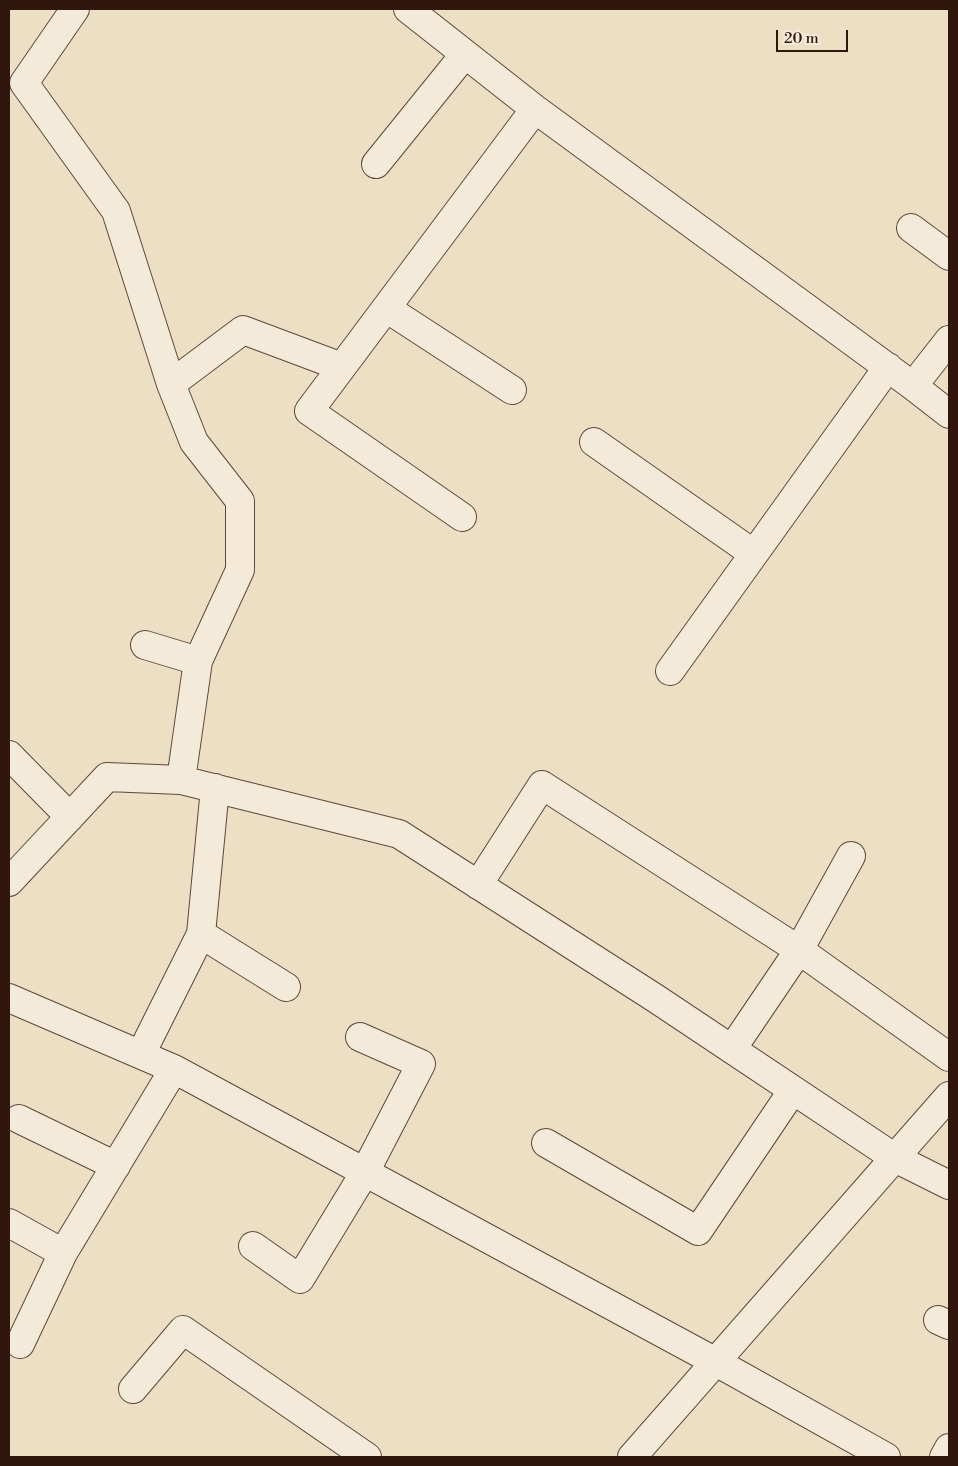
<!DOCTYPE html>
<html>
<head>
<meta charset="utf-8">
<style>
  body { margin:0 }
  #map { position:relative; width:958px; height:1466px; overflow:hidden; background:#ecdfc4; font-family:"Libre Bodoni",serif }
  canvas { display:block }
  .frame { position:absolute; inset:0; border:10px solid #30160c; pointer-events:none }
  .scale { position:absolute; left:776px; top:30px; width:72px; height:22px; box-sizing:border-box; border:2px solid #30160c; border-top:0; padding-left:6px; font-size:15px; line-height:18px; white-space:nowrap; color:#30160c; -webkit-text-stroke:4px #f3ead9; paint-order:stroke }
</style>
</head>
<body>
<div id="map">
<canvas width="958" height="1466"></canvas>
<div class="frame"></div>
<div class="scale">20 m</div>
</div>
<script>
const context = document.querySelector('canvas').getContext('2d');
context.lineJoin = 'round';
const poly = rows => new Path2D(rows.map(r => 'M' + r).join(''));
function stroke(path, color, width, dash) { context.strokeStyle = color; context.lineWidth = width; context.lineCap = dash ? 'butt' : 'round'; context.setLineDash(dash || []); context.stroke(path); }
const minor = poly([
  [75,9,24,83,116,211,171,384],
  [408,9,535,109,913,386,949,414],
  [376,164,465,54],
  [911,228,949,256],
  [386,308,512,390],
  [913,386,949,340],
  [594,442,754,554],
  [462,517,309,411,535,109],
  [145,645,198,661],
  [670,671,888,367],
  [9,755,70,817],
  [181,780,198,661,240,570,240,501,194,442,171,384,243,330,342,367],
  [851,856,799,950,949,1057],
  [9,882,107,777,181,780,399,834,655,998,895,1158,949,1185],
  [478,885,542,785,799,950,732,1049],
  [201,934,286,987],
  [9,998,174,1069,716,1362,886,1457],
  [141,1054,201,934,215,788],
  [19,1119,116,1166],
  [546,1143,698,1231,793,1090],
  [9,1223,63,1253,20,1344],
  [253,1246,300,1279,365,1172,421,1064,360,1037],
  [63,1253,174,1069],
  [938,1320,949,1325],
  [133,1389,183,1330,367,1457],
  [632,1457,949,1096],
  [944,1457,949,1448]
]);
stroke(minor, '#5f483a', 30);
stroke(minor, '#f3ead9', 28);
</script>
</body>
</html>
